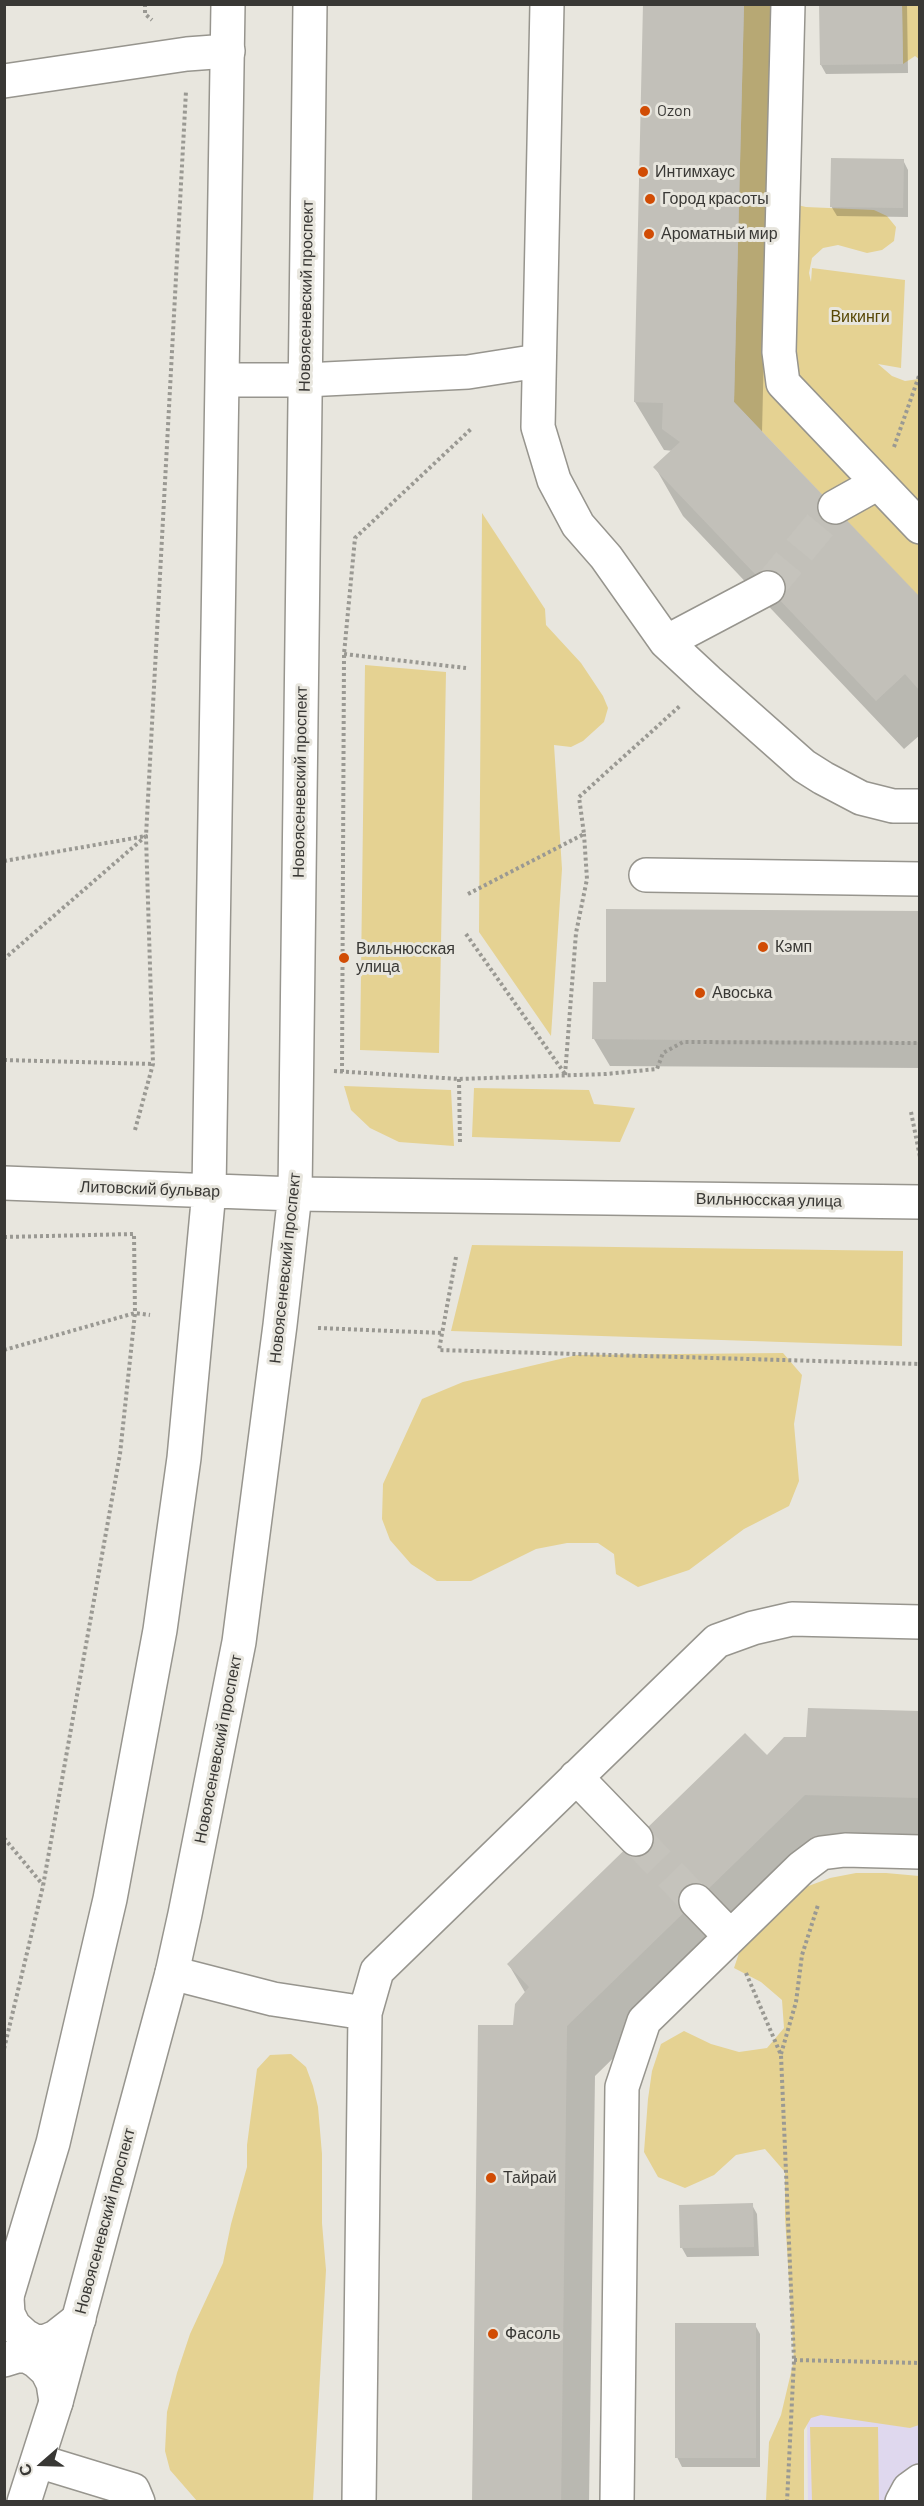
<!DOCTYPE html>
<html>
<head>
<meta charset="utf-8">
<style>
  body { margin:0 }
  #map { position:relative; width:924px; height:2506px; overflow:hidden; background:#e8e6de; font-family:Barlow,sans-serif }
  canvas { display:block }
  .frame { position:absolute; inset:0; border:6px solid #393835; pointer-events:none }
  .north { position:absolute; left:12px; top:2434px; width:60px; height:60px; -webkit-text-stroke:4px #e8e6de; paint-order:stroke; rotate:250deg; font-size:16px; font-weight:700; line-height:24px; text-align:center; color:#393835 }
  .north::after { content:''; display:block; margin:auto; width:21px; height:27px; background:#393835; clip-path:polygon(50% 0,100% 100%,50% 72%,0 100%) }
</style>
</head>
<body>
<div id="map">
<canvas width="924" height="2506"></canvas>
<div class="frame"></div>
<div class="north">С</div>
</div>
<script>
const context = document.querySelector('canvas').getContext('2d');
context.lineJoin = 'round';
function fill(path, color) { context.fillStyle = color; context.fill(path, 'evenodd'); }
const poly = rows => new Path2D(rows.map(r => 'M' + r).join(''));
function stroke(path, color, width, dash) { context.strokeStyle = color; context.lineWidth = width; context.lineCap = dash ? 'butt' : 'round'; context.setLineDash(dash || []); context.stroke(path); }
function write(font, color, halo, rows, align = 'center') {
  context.font = font + ' Barlow,sans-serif'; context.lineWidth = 6; context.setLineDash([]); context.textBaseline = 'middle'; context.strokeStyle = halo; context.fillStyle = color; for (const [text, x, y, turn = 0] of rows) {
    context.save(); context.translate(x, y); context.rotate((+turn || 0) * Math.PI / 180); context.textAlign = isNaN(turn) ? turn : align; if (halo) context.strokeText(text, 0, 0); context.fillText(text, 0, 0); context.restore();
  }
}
const education = poly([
  [919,2375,919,2501,808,2502,807,2416]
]);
const green = poly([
  [744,5,770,5,770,29,793,204,806,207,874,210,887,216,896,227,894,241,882,250,867,253,838,245,823,248,812,258,809,273,811,282,812,268,905,280,901,368,878,364,892,376,905,381,919,379,919,597,734,402],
  [902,5,920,5,919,59,915,56,903,64],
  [482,513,545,609,546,625,581,663,603,696,608,708,604,722,583,741,571,747,554,745,562,869,551,1036,479,932],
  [365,665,446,672,439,1053,360,1050],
  [344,1086,451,1090,454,1146,399,1142,370,1128,351,1110],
  [474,1088,589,1090,594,1104,635,1108,620,1142,472,1137],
  [472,1245,903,1251,902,1346,451,1331],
  [783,1353,802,1375,794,1424,799,1481,789,1506,744,1529,689,1570,638,1587,616,1574,614,1554,598,1543,567,1543,536,1549,471,1581,437,1581,411,1564,390,1540,382,1519,383,1484,422,1399,463,1382,577,1355],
  [856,1873,886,1873,919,1876,919,2425,910,2428,821,2415,811,2418,804,2430,804,2501,766,2501,769,2442,781,2415,794,2360,785,2217,785,2172,765,2149,736,2155,714,2175,685,2188,658,2177,644,2152,648,2099,652,2071,661,2044,684,2031,711,2044,739,2052,767,2048,784,2028,782,2000,761,1982,734,1968,743,1941,803,1888,830,1878],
  [291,2054,306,2067,313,2086,318,2107,322,2154,322,2223,326,2270,313,2501,197,2501,170,2470,165,2451,167,2412,177,2373,190,2334,223,2263,231,2224,247,2167,247,2145,257,2069,270,2055],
  [810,2427,878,2427,879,2501,812,2501]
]);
const shadow = poly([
  [645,4,772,4,762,433,920,599,920,735,904,749,683,516,655,467,673,451,664,450,635,402],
  [820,4,907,4,908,73,826,74,821,65],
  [903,160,908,170,908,217,837,216,831,206],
  [920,913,920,1068,610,1066,594,1039,607,984],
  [920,1713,920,1846,833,1843,595,2076,589,2502,474,2502,515,2027,526,1994,509,1965,767,1757,808,1738],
  [752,2205,757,2214,759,2256,687,2257,682,2248],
  [755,2325,760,2334,760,2467,682,2467,677,2457]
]);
const building = poly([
  [643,4,744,4,734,402,920,597,920,691,905,674,876,701,653,467,680,442,662,429,663,403,634,402],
  [819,4,902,4,903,64,820,65],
  [831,158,904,159,903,208,830,207],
  [606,909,920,911,920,1042,592,1039,593,982,606,982],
  [808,1708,920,1711,920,1798,805,1795,567,2026,561,2502,472,2502,478,2025,513,2025,515,2004,529,1987,507,1964,745,1733,767,1755,784,1737,806,1737],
  [753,2203,754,2247,680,2248,679,2205],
  [675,2323,756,2323,756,2458,675,2458]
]);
const minorTunnel = poly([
  [768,588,835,507],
  [636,1839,696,1901]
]);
const path = poly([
  [145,4,145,14,152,20],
  [894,447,920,373],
  [344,654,466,668],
  [4,861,146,836,4,959],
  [468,894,584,834,579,797,681,705],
  [466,934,565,1074],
  [4,1060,153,1064],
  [334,1071,459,1079,606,1074,657,1069,663,1053,683,1042,920,1043],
  [342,1072,344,654,355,538,471,429],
  [565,1075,576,933,587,879,584,834],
  [459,1079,460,1143],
  [911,1112,920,1157],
  [135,1130,153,1064,146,836,186,91],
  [4,1237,134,1234,135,1313,120,1454,43,1886,4,2049],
  [456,1257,439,1350,920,1364],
  [318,1328,442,1333],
  [4,1350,135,1313,150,1315],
  [4,1838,43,1885],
  [746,1973,781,2055,794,2360,787,2502],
  [781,2054,796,2002,802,1955,818,1905],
  [794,2360,920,2363]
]);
const minor = poly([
  [547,4,538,427,554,480,578,525,606,557,666,642,708,681,804,766,823,778,861,798,893,806,920,806],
  [788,4,779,352,783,383,920,527],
  [4,81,187,54,228,51],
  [223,380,305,380,468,372,538,361],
  [835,507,878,483],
  [666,642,768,588],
  [646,875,920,879],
  [295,1194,920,1202],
  [576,1777,636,1839],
  [696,1901,730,1936],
  [172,1973,273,1999,365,2013],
  [7,2298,8,2314,14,2326,25,2336,34,2341,44,2342,56,2337,79,2319],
  [4,2360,17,2356,27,2356,36,2361,47,2371,53,2383,56,2402],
  [38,2461,133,2490,138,2502],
  [359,2502,365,2013,377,1971,717,1641,753,1628,792,1619,920,1622],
  [617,2502,622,2087,644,2021,801,1868,821,1853,845,1850,920,1852],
  [902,2502,909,2489,920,2481]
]);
const major = poly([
  [4,1183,295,1194],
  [4,2306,53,2143,110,1899,160,1630,184,1458,209,1191,228,4],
  [24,2502,56,2402,172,1973,185,1914,239,1642,280,1325,295,1194,310,4]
]);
const markers = [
  [645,111,6,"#d14c04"],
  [643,172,6,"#d14c04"],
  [650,199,6,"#d14c04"],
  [649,234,6,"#d14c04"],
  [763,947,6,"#d14c04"],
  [344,958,6,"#d14c04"],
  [700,993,6,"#d14c04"],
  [491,2178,6,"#d14c04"],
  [493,2334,6,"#d14c04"]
];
const poiNames = [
  ["Ozon",657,111],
  ["Интимхаус",655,172],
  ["Город красоты",662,199],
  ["Ароматный мир",661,234],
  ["Кэмп",775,947],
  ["Вильнюсская",356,949],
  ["улица",356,967],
  ["Авоська",712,993],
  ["Тайрай",503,2178],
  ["Фасоль",505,2334]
];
const streetNames = [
  ["Новоясеневский проспект",306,296,-89],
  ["Новоясеневский проспект",300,782,-89],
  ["Литовский бульвар",150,1189,2],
  ["Вильнюсская улица",769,1200,1],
  ["Новоясеневский проспект",285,1268,-84],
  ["Новоясеневский проспект",218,1749,-79],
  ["Новоясеневский проспект",105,2221,-75]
];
const parkNames = [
  ["Викинги",860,317]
];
fill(education, '#dfd8ee');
fill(green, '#e5d292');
fill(shadow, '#0003');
fill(building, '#c2c0b9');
stroke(minorTunnel, '#c5c3bc', 33, [33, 16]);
stroke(minor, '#97958e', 36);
stroke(major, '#97958e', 36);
stroke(path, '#9a9993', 4, [3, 3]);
stroke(minor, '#fff', 33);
stroke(major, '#fff', 33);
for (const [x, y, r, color] of markers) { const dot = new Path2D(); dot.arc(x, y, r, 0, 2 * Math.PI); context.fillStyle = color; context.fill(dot); stroke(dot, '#e8e6de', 2); }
write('16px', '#393835', '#e8e6de', poiNames, 'left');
write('16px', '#393835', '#e8e6de', streetNames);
write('16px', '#574704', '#e8e6de', parkNames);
</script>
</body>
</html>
